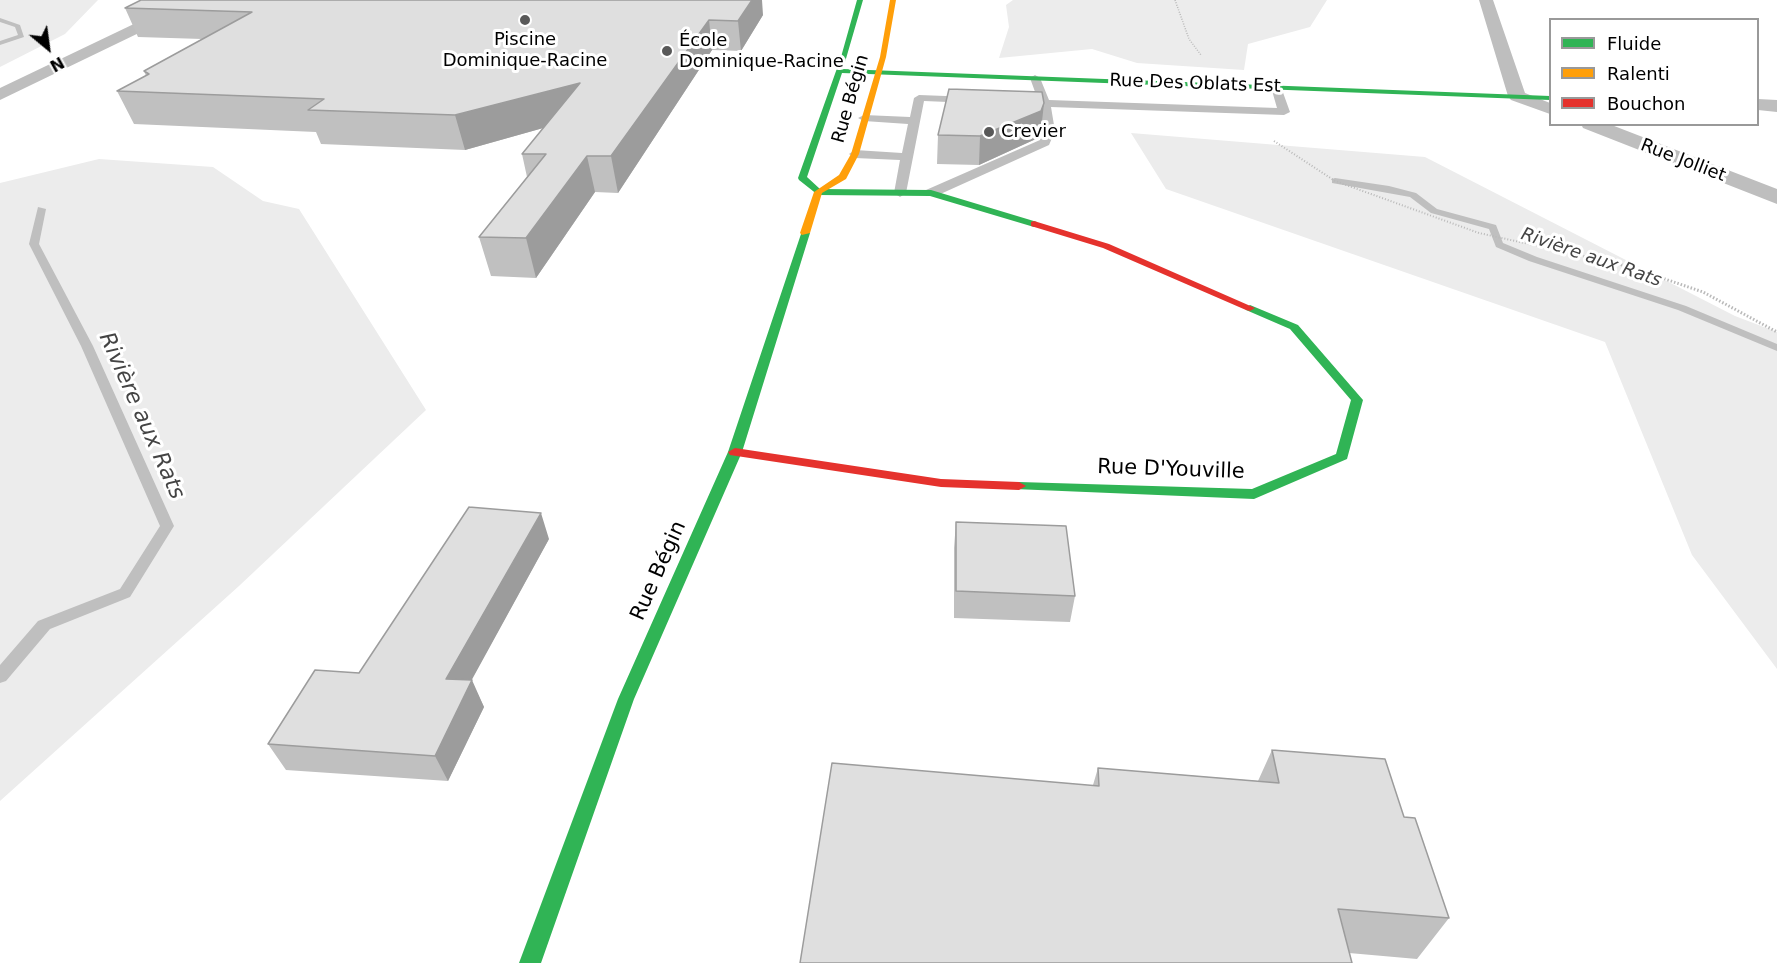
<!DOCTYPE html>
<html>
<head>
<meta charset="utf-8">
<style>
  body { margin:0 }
  #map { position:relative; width:1777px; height:963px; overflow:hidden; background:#fff; font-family:"DejaVu Sans",sans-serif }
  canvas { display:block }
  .legend { position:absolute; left:1549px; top:18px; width:210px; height:108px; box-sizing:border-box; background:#fff; border:2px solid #999; margin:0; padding:8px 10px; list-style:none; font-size:18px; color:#000 }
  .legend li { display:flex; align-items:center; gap:12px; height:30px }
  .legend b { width:30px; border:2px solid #999 }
  .north { position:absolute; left:18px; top:18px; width:60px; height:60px; -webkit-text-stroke:4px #fff; paint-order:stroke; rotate:151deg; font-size:16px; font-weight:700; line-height:24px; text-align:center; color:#000 }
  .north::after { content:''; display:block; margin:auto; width:21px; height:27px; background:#000; clip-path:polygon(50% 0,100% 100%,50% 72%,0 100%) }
</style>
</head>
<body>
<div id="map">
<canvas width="1777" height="963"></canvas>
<ul class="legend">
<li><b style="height:8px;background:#30b455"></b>Fluide</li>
<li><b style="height:8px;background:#ff9f0a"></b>Ralenti</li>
<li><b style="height:8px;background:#e5322d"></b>Bouchon</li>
</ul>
<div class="north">N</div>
</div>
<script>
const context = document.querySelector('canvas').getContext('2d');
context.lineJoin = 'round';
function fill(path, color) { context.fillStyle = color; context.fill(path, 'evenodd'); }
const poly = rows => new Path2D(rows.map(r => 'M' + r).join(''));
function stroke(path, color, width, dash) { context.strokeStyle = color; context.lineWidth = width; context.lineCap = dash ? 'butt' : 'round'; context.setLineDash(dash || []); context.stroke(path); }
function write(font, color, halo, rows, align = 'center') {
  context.font = font + ' "DejaVu Sans",sans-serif'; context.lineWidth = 6; context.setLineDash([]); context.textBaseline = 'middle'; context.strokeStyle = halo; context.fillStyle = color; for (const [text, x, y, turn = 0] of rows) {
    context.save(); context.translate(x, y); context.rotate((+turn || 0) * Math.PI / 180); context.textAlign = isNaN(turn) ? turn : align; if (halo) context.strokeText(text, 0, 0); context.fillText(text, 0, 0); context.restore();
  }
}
const green = poly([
  [0,0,98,0,65,34,0,67],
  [1013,0,1327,0,1310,27,1248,44,1244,70,1137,63,1092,49,999,58,1009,27,1006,5],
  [1131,133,1425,157,1735,316,1777,332,1777,669,1692,555,1605,342,1166,189],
  [99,159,213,167,263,201,299,209,426,410,239,586,0,801,0,183]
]);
const stream = poly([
  [0,18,20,25,24,37,0,45,0,41,18,35,15,27,0,22,0,18],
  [1335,178,1389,186,1416,193,1437,209,1496,225,1503,243,1537,257,1686,306,1777,344,1777,351,1678,310,1529,261,1496,247,1489,229,1431,213,1410,197,1332,183,1332,179,1335,178],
  [38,207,46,209,39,244,93,346,174,526,130,597,50,629,6,681,0,683,0,665,38,621,120,589,160,526,81,346,29,244,38,207]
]);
const pathFar2 = poly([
  [1175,0,1189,39,1201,55]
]);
const pathFar1 = poly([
  [1274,141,1335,181,1479,233,1556,250]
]);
const path = poly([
  [1549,249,1627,266,1703,292,1777,332]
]);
const lane = poly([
  [1035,75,1040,78,1049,100,1277,108,1271,87,1276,84,1281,87,1290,112,1284,115,1051,107,1055,131,1049,145,936,196,926,196,925,193,926,190,1040,140,1043,131,1040,106,1016,105,1011,102,1016,99,1038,100,1030,78,1035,75],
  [919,95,972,97,977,100,972,103,924,101,906,193,900,197,894,193,900,160,855,158,849,154,855,150,902,153,908,124,864,121,858,118,864,115,910,117,914,98,919,95]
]);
const street = poly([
  [184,0,203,0,201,3,0,100,0,88,184,0],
  [1479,0,1493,0,1525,93,1550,103,1550,114,1511,100,1508,96,1479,0],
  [1758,99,1777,100,1777,112,1758,110,1758,99],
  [1581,124,1609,124,1777,189,1777,204,1583,128,1581,124]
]);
const fast = poly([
  [857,0,863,0,843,69,1550,96,1550,100,842,73,807,177,820,189,931,190,1037,222,1037,226,1034,227,930,196,818,195,799,180,798,178,841,57,857,0],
  [802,231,810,233,742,452,634,699,541,963,519,963,618,699,728,452,802,231],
  [1250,305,1298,325,1363,400,1347,459,1254,499,1014,489,1012,486,1019,482,1252,489,1336,454,1351,400,1290,329,1246,310,1245,308,1250,305]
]);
const slow = poly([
  [890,0,896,0,886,57,859,154,846,179,822,193,810,233,802,235,800,233,814,192,839,175,851,154,880,57,890,0]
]);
const jam = poly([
  [1034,221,1109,244,1255,308,1250,311,1246,310,1103,248,1031,226,1031,222,1034,221],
  [735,448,941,479,1019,482,1026,486,1019,490,941,487,730,455,728,452,735,448]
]);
const wall = poly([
  [125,8,763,15,741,51,712,50,618,193,595,192,536,278,491,276,479,237,527,177,522,154,543,128,465,150,321,144,316,132,134,124,117,91,146,76,144,71,202,39,138,37],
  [1044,103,1041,131,1038,138,979,165,937,164,938,135],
  [956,522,1075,596,1070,622,954,618,954,548],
  [549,539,471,680,484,707,448,781,286,770,268,744],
  [1272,750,1404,817,1449,918,1417,959,1349,953,1093,785,1098,768,1258,781]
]);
const shadedWall = poly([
  [752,0,762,0,763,15,741,51,738,21],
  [709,20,712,50,618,193,611,156],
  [580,83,586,116,465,150,455,115],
  [1044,103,1041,131,1038,138,979,165,980,136],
  [587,156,595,192,536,278,526,238],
  [541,513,549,539,458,705,446,679],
  [472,680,484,707,448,781,435,756]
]);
const building = poly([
  [141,0,752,0,738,21,709,20,611,156,587,156,526,238,479,237,546,154,522,154,580,83,455,115,308,110,324,99,117,91,149,74,144,71,252,12,125,8,141,0],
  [949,89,1042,92,1044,103,1041,111,980,136,938,135,949,89],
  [469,507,541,513,446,679,472,680,435,756,268,744,315,670,359,673,469,507],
  [956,522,1066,526,1075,596,956,591,956,522],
  [1272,750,1385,759,1404,817,1415,818,1449,918,1338,909,1352,963,800,963,832,763,1099,786,1098,768,1279,783,1272,750]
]);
const markers = [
  [525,20,6,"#595959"],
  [667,51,6,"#595959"],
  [989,132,6,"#595959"]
];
const farPoinames = [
  ["Piscine",525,40,"center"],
  ["Dominique-Racine",525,61,"center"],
  ["École",679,41],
  ["Dominique-Racine",679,62],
  ["Crevier",1001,132]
];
const farStreetnames = [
  ["Rue Des Oblats Est",1195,84,2],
  ["Rue Bégin",851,99,-74],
  ["Rue Jolliet",1683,161,21]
];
const farWaternames = [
  ["Rivière aux Rats",1591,258,19]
];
const streetNames = [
  ["Rue D'Youville",1171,470,2],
  ["Rue Bégin",659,571,-66]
];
const waterNames = [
  ["Rivière aux Rats",141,416,66]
];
fill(green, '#ececec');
fill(stream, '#bfbfbf');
stroke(pathFar2, '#b9b9b9', 1.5, [1, 1.5]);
stroke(pathFar1, '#b9b9b9', 2, [1, 2]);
stroke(path, '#b9b9b9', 3, [1.5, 2]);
fill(lane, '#bebebe');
fill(street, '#bebebe');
fill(fast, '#30b455');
fill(slow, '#ff9f0a');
fill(jam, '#e5322d');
fill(wall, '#c0c0c0');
fill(shadedWall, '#9c9c9c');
fill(building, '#dfdfdf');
stroke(building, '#9c9c9c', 1.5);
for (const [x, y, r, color] of markers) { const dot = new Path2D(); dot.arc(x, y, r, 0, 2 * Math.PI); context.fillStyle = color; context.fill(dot); stroke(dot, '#fff', 2); }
write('18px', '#000', '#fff', farPoinames, 'left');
write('18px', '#000', '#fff', farStreetnames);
write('italic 18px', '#444', '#fff', farWaternames);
write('21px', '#000', '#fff', streetNames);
write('italic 22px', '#444', '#fff', waterNames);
</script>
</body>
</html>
